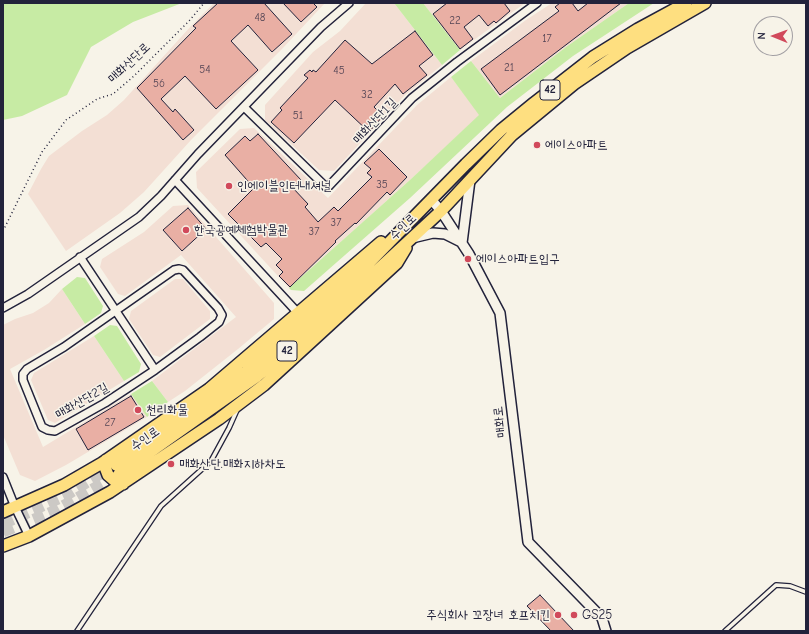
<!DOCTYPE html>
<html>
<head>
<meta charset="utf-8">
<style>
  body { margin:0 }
  #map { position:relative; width:809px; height:634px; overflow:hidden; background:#f7f3e8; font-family:"Comic Neue",sans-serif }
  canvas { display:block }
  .frame { position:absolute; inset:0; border:4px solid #22223b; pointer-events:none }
  .north { position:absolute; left:753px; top:16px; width:40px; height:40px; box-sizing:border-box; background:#f7f3e8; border:1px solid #a29fa3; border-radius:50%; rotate:271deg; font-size:11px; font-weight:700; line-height:16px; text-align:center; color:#22223b }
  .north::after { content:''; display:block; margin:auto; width:14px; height:18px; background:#d1495b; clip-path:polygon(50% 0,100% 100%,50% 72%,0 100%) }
</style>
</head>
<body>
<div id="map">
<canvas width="809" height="634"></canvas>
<div class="frame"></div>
<div class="north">N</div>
</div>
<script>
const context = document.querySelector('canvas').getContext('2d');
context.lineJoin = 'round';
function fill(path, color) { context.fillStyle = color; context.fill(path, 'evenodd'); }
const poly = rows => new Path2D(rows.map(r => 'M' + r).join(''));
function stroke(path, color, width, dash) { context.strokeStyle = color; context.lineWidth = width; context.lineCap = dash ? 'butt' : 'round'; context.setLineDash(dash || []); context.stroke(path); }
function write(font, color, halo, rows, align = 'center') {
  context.font = font + ' "Comic Neue","Poor Story",sans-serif'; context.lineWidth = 3; context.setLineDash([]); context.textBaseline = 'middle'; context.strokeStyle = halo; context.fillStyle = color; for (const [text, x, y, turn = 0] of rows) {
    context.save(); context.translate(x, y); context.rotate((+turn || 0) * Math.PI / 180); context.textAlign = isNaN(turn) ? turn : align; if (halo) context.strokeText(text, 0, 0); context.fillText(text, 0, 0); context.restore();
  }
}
const built = poly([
  [214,3,325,3,282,49,191,140,144,192,120,213,66,251,28,194,41,169,49,156,82,131,107,115,124,100,191,26],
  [366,3,394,3,442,65,404,96,334,171,319,170,265,120,265,105,313,52,340,31],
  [423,3,525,3,460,50],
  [552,3,629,3,566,47,500,98,471,61,526,20],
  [451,77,480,115,411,179,289,288,197,188,196,172,240,129,254,128,328,198,417,105],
  [188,205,274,303,274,319,238,349,185,391,168,402,152,381,236,317,181,255,125,296,118,294,100,267,102,259,144,232,173,206],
  [175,279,183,279,210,311,210,319,160,357,153,355,129,319,131,311],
  [62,289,85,324,44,350,10,369,43,447,131,394,147,417,66,465,35,481,20,475,3,435,3,325,15,319,33,313,49,303],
  [94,336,124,381,55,423,48,420,31,380,34,373]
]);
const green = poly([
  [3,3,182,3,133,22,91,47,67,95,22,116,3,120],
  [394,3,423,3,460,50,442,65],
  [629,3,654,3,573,56,507,107,410,198,304,291,291,290,289,288,411,179,479,115,451,77,471,61,500,98,566,47],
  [77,277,85,278,103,306,101,313,85,324,62,289],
  [110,325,117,326,141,364,139,372,124,381,94,336],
  [152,381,168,402,147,417,131,394]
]);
const building = poly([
  [218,3,264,3,292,34,272,52,248,25,231,41,258,70,216,109,185,76,161,99,173,112,175,109,194,130,183,140,137,88,196,28,193,26,218,3],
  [283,3,313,3,317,7,301,22,283,3],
  [447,3,504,3,510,11,496,23,494,21,488,26,479,15,464,27,473,39,460,49,433,14,447,3],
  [560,3,572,3,578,11,588,3,621,3,500,95,481,69,559,11,555,7,560,3],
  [415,31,433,55,419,66,427,75,403,94,395,84,374,107,383,116,369,132,335,100,294,143,271,122,282,110,280,108,308,78,304,75,310,70,312,72,313,70,316,72,345,40,372,64,415,31],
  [258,134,301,180,292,187,308,204,305,207,318,222,334,207,338,211,372,177,367,173,371,169,364,163,379,149,407,177,390,195,387,192,356,224,355,223,335,241,336,242,290,287,279,276,283,272,276,265,282,259,266,243,261,247,228,214,254,188,225,155,245,136,250,141,258,134],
  [188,208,206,229,182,251,163,230,188,208],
  [131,396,144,417,88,450,76,429,131,396],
  [540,595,574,631,551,631,527,606,540,595]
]);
const primaryTunnel = poly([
  [3,524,67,495,113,466],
  [3,532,54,511,119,474]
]);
const path = poly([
  [3,231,42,152,66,120,97,99,113,94,134,76,190,20,204,3]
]);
const service = poly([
  [77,631,161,506,211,461,229,428,237,410],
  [725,631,776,585,790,586,806,592]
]);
const minor = poly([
  [244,107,327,188,412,98,457,62,537,3],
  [175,180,298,313],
  [80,257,155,370],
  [179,269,183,270,218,308,222,315,219,322,200,337,155,370,105,403,55,431,48,430,42,427,23,380,23,374,27,369,64,347,174,270,179,269],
  [3,308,28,294,139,217,161,196,198,154,321,27,349,3],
  [3,477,15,507,29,536]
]);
const tertiary = poly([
  [431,199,441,211,469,254,500,313,528,542,602,618,606,631],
  [412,238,433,233,445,234,461,242],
  [462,243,470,180]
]);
const primary = poly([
  [106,460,105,467,108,475,115,481,123,484],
  [116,465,246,372,337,294,369,263,466,164,501,130,534,103,593,57,638,29,686,3],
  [119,474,256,377,330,314,441,211,512,135,574,84,627,48,705,3],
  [3,512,64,485,102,463,209,389,381,242],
  [3,546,29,536,110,492,219,419,264,385,311,342,397,263,406,248]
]);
const markers = [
  [537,145,4,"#d1495b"],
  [229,186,4,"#d1495b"],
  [186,230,4,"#d1495b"],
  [468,259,4,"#d1495b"],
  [138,410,4,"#d1495b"],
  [171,464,4,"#d1495b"],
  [558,615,4,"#d1495b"],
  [574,615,4,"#d1495b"]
];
const numberNames = [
  ["48",260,18],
  ["22",455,21],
  ["17",547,39],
  ["21",509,68],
  ["54",205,70],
  ["45",339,71],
  ["56",159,84],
  ["32",367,95],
  ["51",298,116],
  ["35",382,185],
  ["37",336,223],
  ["37",314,232],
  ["27",110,423]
];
const shields = [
  [550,90,20],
  [287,351,20]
];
const shieldNames = [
  ["42",550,90],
  ["42",287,351]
];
const streetNames = [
  ["매화산단로",129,63,-43],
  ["매화산단1길",375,121,-47],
  ["수인로",403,227,-43],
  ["매화산단2길",82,401,-30],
  ["매화로",500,422,-97],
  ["수인로",145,439,-35]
];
const poiNames = [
  ["에이스아파트",545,145],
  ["인에이블인터내셔널",237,186],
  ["한국공예체험박물관",194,230],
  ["에이스아파트입구",476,259],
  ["천리화물",146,410],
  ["매화산단.매화지하차도",179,464],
  ["주식회사 꼬장녀 호프치킨",550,615,"right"],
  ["GS25",582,615]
];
fill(built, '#f3dfd4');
fill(green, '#c7eba4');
fill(building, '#e9afa4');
stroke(building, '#22223b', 1);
stroke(primaryTunnel, '#ccc9c5', 11, [11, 5.5]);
stroke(service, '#22223b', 6);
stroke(minor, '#22223b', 10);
stroke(tertiary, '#22223b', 12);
stroke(primary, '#22223b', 14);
stroke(path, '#22223b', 1.5, [1, 3]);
stroke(service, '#f7f3e8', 3.5);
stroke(minor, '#f7f3e8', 7);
stroke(tertiary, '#f7f3e8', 9);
stroke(primary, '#fedf80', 11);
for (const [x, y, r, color] of markers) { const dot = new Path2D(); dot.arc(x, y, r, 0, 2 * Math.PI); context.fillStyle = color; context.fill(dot); stroke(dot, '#f7f3e8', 1.5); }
write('11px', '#544555', null, numberNames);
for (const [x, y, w] of shields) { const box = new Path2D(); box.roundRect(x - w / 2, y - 10, w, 20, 3); context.fillStyle = '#f7f3e8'; context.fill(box); stroke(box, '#22223b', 1); }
write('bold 12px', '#22223b', null, shieldNames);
write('13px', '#22223b', '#f7f3e8', streetNames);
write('13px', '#22223b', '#f7f3e8', poiNames, 'left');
</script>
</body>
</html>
